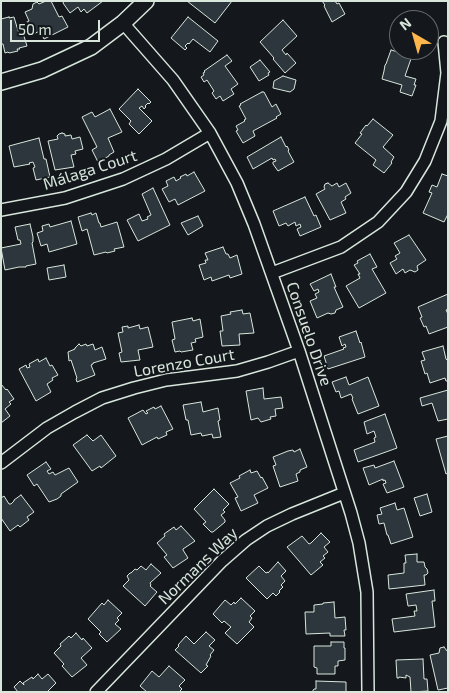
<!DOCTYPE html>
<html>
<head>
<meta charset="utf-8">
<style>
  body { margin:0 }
  #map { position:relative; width:449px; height:693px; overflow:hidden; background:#14181c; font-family:"Exo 2",sans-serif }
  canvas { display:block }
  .frame { position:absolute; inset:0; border:2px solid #d8e6dc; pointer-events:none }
  .north { position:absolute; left:389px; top:10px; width:50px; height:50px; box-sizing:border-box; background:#14181c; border:1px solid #626a69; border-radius:50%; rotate:322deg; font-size:14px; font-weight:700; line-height:20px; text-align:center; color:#d8e6dc }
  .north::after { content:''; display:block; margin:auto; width:18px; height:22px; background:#ffb74d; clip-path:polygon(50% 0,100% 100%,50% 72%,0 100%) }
  .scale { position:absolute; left:10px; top:20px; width:90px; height:22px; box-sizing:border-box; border:2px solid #d8e6dc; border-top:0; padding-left:6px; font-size:15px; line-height:18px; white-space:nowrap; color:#d8e6dc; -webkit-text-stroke:4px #14181c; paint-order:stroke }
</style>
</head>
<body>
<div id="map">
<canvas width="449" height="693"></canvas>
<div class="frame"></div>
<div class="north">N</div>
<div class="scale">50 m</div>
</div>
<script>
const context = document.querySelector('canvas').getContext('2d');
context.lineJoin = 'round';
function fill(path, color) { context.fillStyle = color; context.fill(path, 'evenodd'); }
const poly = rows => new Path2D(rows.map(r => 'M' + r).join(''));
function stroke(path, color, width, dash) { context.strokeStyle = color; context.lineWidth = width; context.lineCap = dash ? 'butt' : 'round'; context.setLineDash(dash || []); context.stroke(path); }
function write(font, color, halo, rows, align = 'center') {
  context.font = font + ' "Exo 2",sans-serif'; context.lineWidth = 4; context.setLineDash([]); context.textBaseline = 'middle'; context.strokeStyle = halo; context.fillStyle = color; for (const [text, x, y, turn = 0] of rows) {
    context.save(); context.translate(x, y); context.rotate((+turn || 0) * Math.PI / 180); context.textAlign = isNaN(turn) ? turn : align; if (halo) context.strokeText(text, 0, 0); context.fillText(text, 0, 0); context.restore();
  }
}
const building = poly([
  [46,1,51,1,59,17,62,16,68,27,44,39,40,31,31,35,25,23,29,21,25,12,32,9,33,4,37,2,39,4,46,1],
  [64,1,103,1,87,13,84,9,81,12,78,7,70,13,63,3,64,1],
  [187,1,232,1,215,23,187,1],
  [322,1,335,1,337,4,339,3,345,14,332,22,324,6,325,5,322,1],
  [9,17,9,18,14,17,19,34,23,33,27,46,19,48,20,49,17,49,18,51,9,53,8,52,5,53,3,44,1,44,1,19,9,17],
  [188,17,218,41,210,52,193,39,189,44,188,43,185,46,187,48,185,50,171,38,188,17],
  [283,20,297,36,282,50,286,55,287,53,296,63,285,73,273,59,274,58,260,42,283,20],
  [391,50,412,56,405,76,416,79,414,85,416,85,412,96,400,92,402,85,382,79,384,71,385,65,386,64,391,50],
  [227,55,232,61,225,66,238,84,231,89,234,94,223,101,220,96,216,99,212,93,214,91,207,80,204,82,201,77,204,75,203,73,205,72,204,71,227,55],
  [260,60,270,72,268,73,269,75,259,81,250,67,260,60],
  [283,76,296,80,294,89,290,92,273,88,274,81,283,76],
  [138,89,151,102,149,104,148,103,145,106,146,107,144,109,142,106,139,108,152,121,139,134,129,124,131,121,119,109,138,89],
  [262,92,264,92,272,107,276,104,281,114,276,117,277,118,253,131,255,136,243,143,236,131,238,130,236,126,245,121,244,120,246,119,239,106,241,105,240,104,262,92],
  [110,109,122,132,108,138,114,152,109,155,109,156,98,162,92,150,97,147,82,117,92,112,95,117,110,109],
  [373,119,393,135,383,147,394,157,391,162,392,163,384,173,373,165,376,160,355,143,362,134,360,133,366,125,367,126,373,119],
  [62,133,65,134,65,136,71,135,72,139,80,137,83,149,75,151,76,154,71,155,74,167,55,170,48,141,58,139,57,136,59,134,62,133],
  [281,137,286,147,287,146,289,150,288,151,294,162,278,171,273,164,273,162,276,161,275,159,273,160,272,158,253,169,247,157,281,137],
  [39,138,44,159,46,159,50,177,36,180,33,168,35,167,33,162,29,163,30,164,14,167,9,146,39,138],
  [194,172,205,191,178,205,175,199,169,202,162,189,168,186,166,181,174,177,176,181,181,178,180,177,186,174,187,176,194,172],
  [442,174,448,176,448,214,444,222,423,213,432,193,429,192,432,185,437,187,442,174],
  [328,183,332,186,337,183,339,187,346,183,351,193,345,197,346,199,341,202,346,213,330,220,316,194,325,189,324,187,325,184,328,183],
  [153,188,170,225,138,241,127,220,139,214,142,221,148,219,147,217,151,215,142,194,153,188],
  [305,197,314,216,316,215,321,227,300,236,297,229,301,227,300,224,296,226,295,222,288,226,286,223,279,226,273,211,305,197],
  [91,213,92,215,96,213,99,223,100,223,101,227,117,222,124,247,114,249,115,251,107,253,106,252,94,255,87,229,82,231,78,217,91,213],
  [198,216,203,226,188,235,181,223,198,216],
  [71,221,77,244,49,252,47,244,41,246,37,233,43,231,42,226,49,224,50,227,71,221],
  [30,224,33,237,33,242,32,243,36,264,26,266,26,267,19,267,5,270,1,248,21,244,20,240,18,240,15,227,30,224],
  [409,235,426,260,417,266,418,270,415,272,410,270,405,273,403,269,396,274,390,263,397,259,395,256,400,253,394,243,409,235],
  [223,247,226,254,228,254,230,258,237,255,242,274,230,278,229,275,212,281,211,277,204,280,199,265,206,263,205,260,208,260,205,253,223,247],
  [370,254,377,267,372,269,386,293,359,308,346,286,360,278,358,274,360,274,354,265,358,263,357,261,370,254],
  [64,265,66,277,49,280,47,268,64,265],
  [331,274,336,287,334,287,343,307,336,310,335,313,331,314,328,313,317,318,310,301,317,298,315,294,319,292,318,289,314,291,310,284,331,274],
  [448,294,448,309,446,310,448,314,448,327,429,334,426,326,424,327,420,318,422,317,418,307,448,294],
  [242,310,243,314,250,313,254,333,239,334,240,345,222,346,220,331,223,331,221,316,231,314,230,312,242,310],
  [192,318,193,321,200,319,203,337,195,339,196,342,191,343,193,350,181,352,180,351,175,352,172,340,175,339,172,322,192,318],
  [139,325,140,329,148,327,153,347,138,350,140,360,121,362,119,353,122,352,118,333,123,332,122,327,128,326,128,328,139,325],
  [356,331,360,343,361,342,365,357,328,369,324,356,344,349,343,348,346,347,345,344,342,346,339,337,356,331],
  [79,344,81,346,86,344,87,346,93,344,95,350,102,347,106,359,93,363,93,364,91,365,95,375,77,382,76,379,77,378,71,360,69,361,68,352,75,349,75,348,79,344],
  [443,346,446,359,448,361,448,381,446,381,445,378,430,383,427,373,425,374,421,361,425,360,422,352,443,346],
  [46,358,50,366,52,365,58,375,52,378,53,380,47,384,51,392,36,401,19,369,26,365,27,368,30,367,29,364,38,359,39,362,46,358],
  [346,377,349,385,368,377,379,406,358,414,352,399,353,398,351,394,341,398,339,391,336,392,332,382,346,377],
  [1,384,6,390,7,389,14,399,9,402,11,404,5,409,10,416,1,423,1,384],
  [263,388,264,399,281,397,283,408,275,409,276,416,270,417,271,419,261,422,258,418,251,420,246,391,263,388],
  [448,390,448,419,438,421,432,403,422,406,420,398,448,390],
  [201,402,203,412,218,408,220,420,218,421,221,437,213,438,212,434,202,436,201,433,191,435,188,420,186,420,183,405,201,402],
  [161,406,173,429,166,432,167,435,158,439,157,437,142,445,128,418,143,410,146,414,148,413,146,411,154,407,155,409,161,406],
  [385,414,397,448,358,462,354,450,375,442,374,438,376,437,374,431,367,434,364,422,385,414],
  [87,435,93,441,101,435,116,456,101,468,100,466,92,471,73,445,87,435],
  [448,436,448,473,446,474,436,439,448,436],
  [300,449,307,467,300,470,300,472,296,474,298,481,280,487,273,466,276,465,273,457,288,451,293,450,294,452,300,449],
  [394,461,404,487,387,493,383,484,386,483,385,480,383,481,383,479,369,485,363,468,374,465,375,468,394,461],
  [46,462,51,469,47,471,49,474,53,472,55,475,69,468,78,482,61,494,61,496,57,499,49,502,37,484,34,486,27,475,46,462],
  [250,470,251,473,257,471,261,478,262,477,268,488,254,495,258,503,241,511,235,498,238,497,230,483,240,478,239,476,250,470],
  [214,489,229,504,223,510,225,512,221,515,225,520,225,522,213,532,211,532,203,524,206,522,194,509,214,489],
  [427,494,432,512,420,516,414,498,427,494],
  [21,495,34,512,27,517,29,520,20,527,18,525,10,531,1,518,1,498,4,496,9,504,11,504,14,501,14,500,21,495],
  [395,503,397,510,404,508,413,537,391,544,388,535,387,535,384,523,379,524,377,515,382,514,380,508,395,503],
  [181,526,195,541,183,549,183,550,188,558,173,568,164,557,167,555,157,543,165,536,164,534,174,527,176,530,181,526],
  [321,533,330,542,324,547,328,552,323,556,325,558,320,562,323,565,311,575,287,547,302,536,309,544,311,543,321,533],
  [417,554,417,562,424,562,425,567,427,569,428,573,426,575,424,575,425,585,389,589,388,575,404,573,404,563,406,563,405,555,417,554],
  [278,562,286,571,281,576,285,581,281,585,283,587,279,591,280,592,276,596,273,593,267,599,246,578,259,566,266,573,268,572,268,573,278,562],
  [151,564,161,573,150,583,151,585,150,586,157,592,145,606,123,586,129,580,127,576,130,573,131,573,135,569,137,570,141,566,146,570,151,564],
  [434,590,435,601,432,601,435,627,394,632,392,619,415,616,414,611,417,611,416,605,408,606,406,594,434,590],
  [241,598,255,611,250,616,252,618,249,622,254,627,237,644,225,633,231,627,224,621,222,623,213,614,225,600,231,605,234,602,235,604,241,598],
  [108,600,122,613,117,618,119,620,115,624,121,629,107,642,99,634,101,632,88,619,102,603,104,605,108,600],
  [334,602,335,618,345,617,346,630,344,630,345,636,330,636,330,633,306,634,305,612,314,612,314,605,323,604,323,603,334,602],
  [206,632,215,640,209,646,214,650,210,655,211,656,206,665,208,666,201,673,175,650,179,646,178,645,186,636,194,644,206,632],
  [76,633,82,640,83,638,92,648,81,658,87,665,72,677,62,666,64,664,54,653,61,646,60,644,69,636,71,638,76,633],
  [331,642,344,642,344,648,345,648,345,660,338,661,338,666,335,666,335,674,317,674,317,668,314,667,314,646,331,646,331,642],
  [444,647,447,651,448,651,448,688,438,690,430,655,439,653,440,648,444,647],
  [423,659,424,679,427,679,428,691,411,692,410,677,406,675,406,678,399,677,399,678,397,678,396,660,423,659],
  [169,666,185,680,179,686,182,689,179,692,147,692,140,686,152,671,159,677,169,666],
  [38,674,42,679,48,674,56,683,47,692,18,692,14,687,20,681,24,685,23,683,32,677,33,679,38,674],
  [316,681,346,682,346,692,312,692,314,689,316,689,316,681]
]);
const street = poly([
  [123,23,173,80,210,133,237,183,254,224,299,351,351,513,359,543,367,592,368,692],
  [1,210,65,198,123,179,166,159,210,133],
  [272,273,341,247,378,222,406,192,425,161,441,121,447,73,444,42],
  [1,463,47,428,75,412,102,398,134,388,166,380,237,371,268,362,299,351],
  [96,692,222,561,246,540,267,526,292,514,344,493]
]);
const secondary = poly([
  [1,82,42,70,91,47,123,23,146,1]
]);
const streetNames = [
  ["Málaga Court",90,170,-18],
  ["Consuelo Drive",309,334,71],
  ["Lorenzo Court",184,363,-10],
  ["Normans Way",198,566,-44]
];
fill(building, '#2c363c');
stroke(building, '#d8e6dc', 1);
stroke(street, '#d8e6dc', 14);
stroke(secondary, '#d8e6dc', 18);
stroke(street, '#14181c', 11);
stroke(secondary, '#14181c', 15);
write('16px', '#d8e6dc', '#14181c', streetNames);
</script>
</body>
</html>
